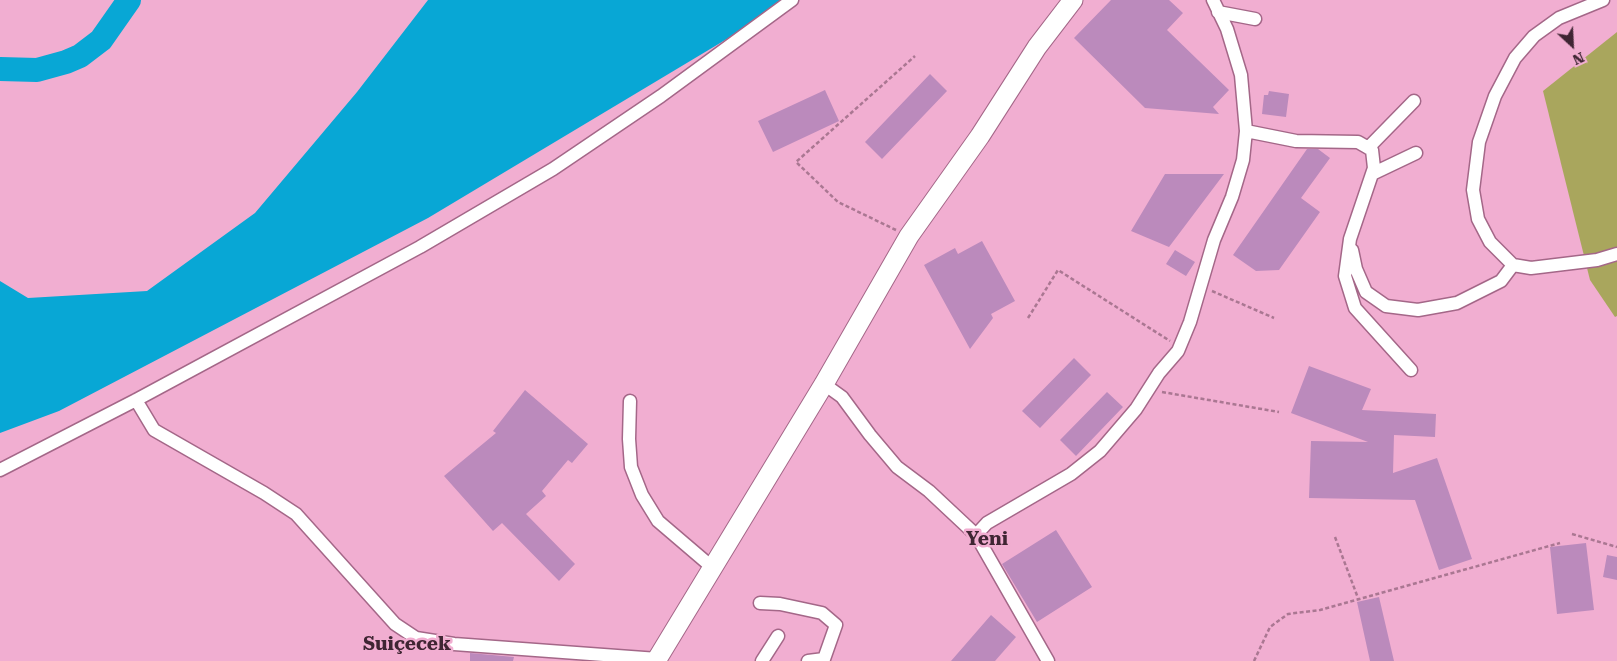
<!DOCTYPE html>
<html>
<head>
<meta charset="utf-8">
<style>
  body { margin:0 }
  #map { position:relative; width:1617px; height:661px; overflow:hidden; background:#f1aed1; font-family:"Roboto Serif",serif }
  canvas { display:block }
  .north { position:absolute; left:1547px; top:20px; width:50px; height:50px; -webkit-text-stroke:4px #f1aed1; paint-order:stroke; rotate:155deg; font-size:14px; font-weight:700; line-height:20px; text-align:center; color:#3f2533 }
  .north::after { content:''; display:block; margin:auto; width:18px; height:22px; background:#3f2533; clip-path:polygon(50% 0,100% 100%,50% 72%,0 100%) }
</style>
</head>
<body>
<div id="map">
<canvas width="1617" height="661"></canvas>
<div class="north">N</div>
</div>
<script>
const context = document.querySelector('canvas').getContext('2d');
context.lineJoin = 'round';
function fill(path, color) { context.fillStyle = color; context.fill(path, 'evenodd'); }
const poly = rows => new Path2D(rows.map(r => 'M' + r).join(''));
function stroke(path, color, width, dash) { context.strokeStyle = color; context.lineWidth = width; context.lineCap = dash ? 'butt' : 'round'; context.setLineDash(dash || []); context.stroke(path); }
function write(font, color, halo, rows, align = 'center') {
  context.font = font + ' "Roboto Serif",serif'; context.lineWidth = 5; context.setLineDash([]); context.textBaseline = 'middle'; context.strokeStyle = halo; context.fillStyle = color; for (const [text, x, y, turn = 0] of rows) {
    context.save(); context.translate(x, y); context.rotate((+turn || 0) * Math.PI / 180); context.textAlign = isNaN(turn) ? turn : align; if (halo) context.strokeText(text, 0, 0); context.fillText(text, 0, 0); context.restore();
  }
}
const green = poly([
  [1617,32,1617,316,1615,317,1590,280,1543,91]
]);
const water = poly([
  [428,0,792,0,428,218,59,411,0,433,0,281,28,298,147,291,255,213,357,92]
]);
const river = poly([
  [0,69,37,70,66,62,80,56,101,40,129,0]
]);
const building = poly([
  [1111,0,1169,0,1183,13,1167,30,1229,90,1213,107,1219,114,1145,108,1074,38],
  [930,74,947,91,882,159,865,142],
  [825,90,839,121,773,152,758,121],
  [1269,91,1289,94,1286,117,1262,114,1264,95,1268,95],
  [1307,149,1318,149,1330,158,1301,198,1320,212,1279,270,1256,271,1233,255],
  [1165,174,1224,174,1169,247,1131,231],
  [982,241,1015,301,991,314,993,318,970,349,924,265,955,248,958,254],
  [1175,250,1195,262,1186,276,1166,264],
  [1074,358,1091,375,1040,428,1022,411],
  [1309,366,1371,389,1362,410,1436,414,1435,437,1394,435,1393,473,1437,458,1472,559,1439,570,1415,500,1309,498,1311,441,1368,442,1291,413],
  [525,390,588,444,572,463,568,460,542,491,546,496,526,514,575,564,559,581,502,523,493,531,444,476,496,433,493,431],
  [1107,392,1123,407,1076,456,1060,440],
  [1056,530,1092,587,1037,622,1002,564],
  [1586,543,1594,610,1557,614,1550,547],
  [1607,555,1617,557,1617,580,1603,577],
  [1379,597,1394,661,1370,661,1357,602],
  [991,615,1016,637,995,661,951,661],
  [470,653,514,657,513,661,470,661]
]);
const path = poly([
  [896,230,838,202,796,162,915,56],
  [1212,291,1274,318],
  [1028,318,1058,270,1170,341],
  [1162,392,1279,412],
  [1572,534,1617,547],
  [1335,537,1358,598],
  [1254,661,1270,627,1288,614,1320,610,1560,543]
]);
const street = poly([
  [1603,0,1559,18,1534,36,1515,58,1495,96,1479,142,1473,190,1478,219,1490,242,1513,265,1531,268,1597,260,1617,254],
  [1218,12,1255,19],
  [1246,131,1296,141,1358,142,1372,150,1374,168,1350,239,1345,276,1355,308,1411,370],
  [1368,148,1414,101],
  [1372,174,1416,153],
  [1352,250,1356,269,1366,292,1386,306,1418,310,1457,303,1501,281,1513,265],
  [824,384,842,397,870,435,897,467,929,491,976,535,1048,661],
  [136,400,154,430,264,493,296,514,395,624,416,638,454,644,658,659],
  [630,401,629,439,631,467,642,495,658,521,713,568],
  [0,470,136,400,420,247,553,169,661,96,792,0],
  [976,535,987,523,1071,474,1100,451,1136,409,1159,373,1178,351,1190,322,1214,240,1232,197,1243,160,1246,131,1241,75,1227,29,1213,0],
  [760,603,780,604,822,613,836,625,824,659,808,661],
  [762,661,778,636]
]);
const secondary = poly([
  [656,661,824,384,909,236,980,136,1037,47,1073,0]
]);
const districtNames = [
  ["Yeni",987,539],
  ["Suiçecek",407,644]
];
fill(green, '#a9a65d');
fill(water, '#08a7d5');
stroke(river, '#08a7d5', 24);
fill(building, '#bb8abc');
stroke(street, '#a46788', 15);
stroke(secondary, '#a46788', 21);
stroke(path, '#aa7792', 2.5, [4, 2.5]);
stroke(street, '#fff', 12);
stroke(secondary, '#fff', 19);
write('bold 19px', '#3f2533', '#f1aed1', districtNames);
</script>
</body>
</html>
